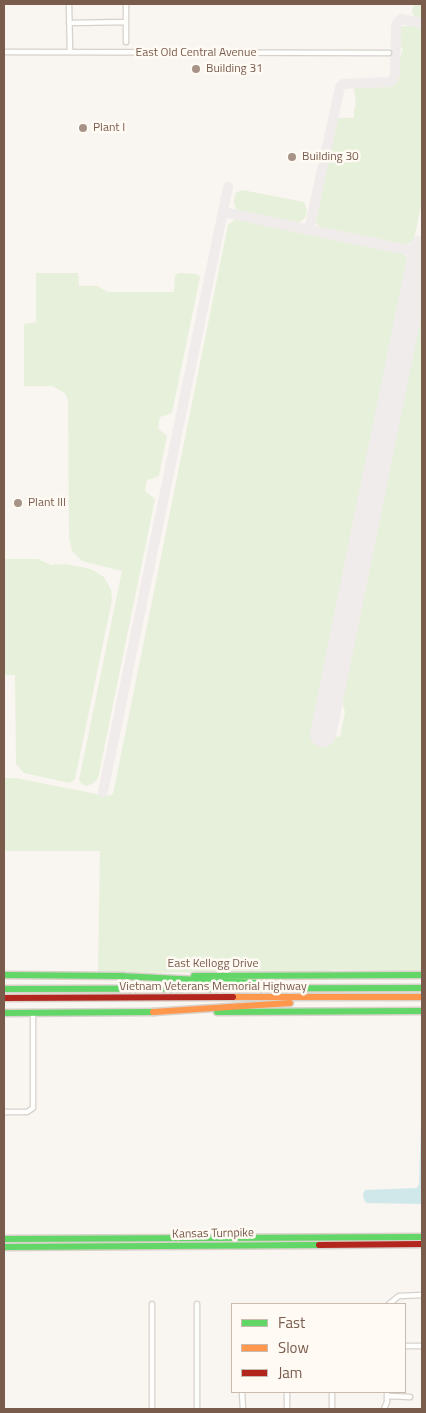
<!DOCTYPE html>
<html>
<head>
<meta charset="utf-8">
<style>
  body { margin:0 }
  #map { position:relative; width:426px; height:1413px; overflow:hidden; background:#f9f5f0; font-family:"Titillium Web",sans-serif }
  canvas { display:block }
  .frame { position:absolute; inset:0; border:5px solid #7a5c4d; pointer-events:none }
  .legend { position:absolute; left:231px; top:1303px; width:175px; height:90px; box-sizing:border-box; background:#fffaf3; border:1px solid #cabbb1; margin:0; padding:6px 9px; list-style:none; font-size:15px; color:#7a5c4d }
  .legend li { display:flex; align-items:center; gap:10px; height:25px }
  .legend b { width:25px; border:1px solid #cabbb1 }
</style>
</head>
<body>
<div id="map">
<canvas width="426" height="1413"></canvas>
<div class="frame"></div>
<ul class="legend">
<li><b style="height:6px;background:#63d668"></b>Fast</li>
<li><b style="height:6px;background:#ff974d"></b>Slow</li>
<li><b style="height:6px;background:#b3261e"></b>Jam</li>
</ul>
</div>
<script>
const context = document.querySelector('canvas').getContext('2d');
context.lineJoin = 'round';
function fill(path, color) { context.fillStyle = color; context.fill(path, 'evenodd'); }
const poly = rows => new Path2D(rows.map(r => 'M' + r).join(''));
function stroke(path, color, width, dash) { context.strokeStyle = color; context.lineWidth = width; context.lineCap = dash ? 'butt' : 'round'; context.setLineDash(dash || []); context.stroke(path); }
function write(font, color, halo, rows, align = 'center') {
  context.font = font + ' "Titillium Web",sans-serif'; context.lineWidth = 5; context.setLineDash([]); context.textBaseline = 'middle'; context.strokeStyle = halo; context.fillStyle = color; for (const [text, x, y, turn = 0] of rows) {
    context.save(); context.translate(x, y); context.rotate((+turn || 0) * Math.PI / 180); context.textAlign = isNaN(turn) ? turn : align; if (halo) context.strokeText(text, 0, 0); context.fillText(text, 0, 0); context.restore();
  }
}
const green = poly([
  [414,4,422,4,422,19,414,16,412,11],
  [402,26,422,26,422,201,414,239,412,242,406,245,319,227,314,219,336,118,354,118,354,108,356,106,354,87,356,86,389,85,396,82,398,55,401,55,403,48,398,46,398,30],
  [242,190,304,202,307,210,306,217,299,223,237,210,234,204,234,200,236,193],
  [236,219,403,253,409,260,315,733,340,737,345,712,340,696,422,292,422,972,332,970,328,972,98,973,100,851,4,851,4,778,16,778,107,796,113,794,228,225],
  [36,273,78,273,79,286,97,286,108,292,174,292,175,275,179,273,197,274,200,277,172,413,160,417,158,428,167,436,159,476,147,480,145,491,155,499,98,778,94,783,86,786,83,785,79,780,122,571,82,561,72,551,69,538,68,400,65,393,52,386,24,386,24,324,36,322],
  [4,559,38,559,51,565,65,564,91,569,104,577,111,590,112,600,75,779,70,783,24,773,16,764,15,675,4,675]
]);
const water = poly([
  [421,1120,422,1204,367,1203,364,1200,363,1194,365,1190,417,1188,419,1184]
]);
const taxiway = poly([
  [223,212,422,253],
  [309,230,340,87,343,84,391,82,395,75,396,25,401,19,422,23],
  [103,792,228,187]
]);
const runway = poly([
  [323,734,422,248]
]);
const street = poly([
  [69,4,70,52],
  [126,4,126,42],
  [69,23,126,22],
  [4,52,389,53],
  [4,1112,27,1112,33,1108,33,1012],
  [152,1304,152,1409],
  [389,1304,399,1296,422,1295],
  [405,1346,422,1346],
  [242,1392,243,1409],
  [332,1392,332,1409],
  [387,1396,410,1397],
  [197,1409,197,1304],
  [287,1409,287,1392],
  [384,1409,387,1402,387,1392]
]);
const fast = poly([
  [4,975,124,976],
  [120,976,260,983],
  [194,976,422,975],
  [4,989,422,988],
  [217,1012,422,1011],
  [4,1013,155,1012],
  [4,1239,422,1237],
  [4,1247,319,1245]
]);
const slow = poly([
  [233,997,422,997],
  [153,1012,290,1003]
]);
const jam = poly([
  [4,998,233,997],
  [319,1245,422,1244]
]);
const markers = [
  [196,69,5,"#a69286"],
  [83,128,5,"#a69286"],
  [292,157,5,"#a69286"],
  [18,503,5,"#a69286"]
];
const streetNames = [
  ["East Old Central Avenue",196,53],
  ["East Kellogg Drive",213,964],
  ["Vietnam Veterans Memorial Highway",213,987],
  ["Kansas Turnpike",213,1234,-1]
];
const poiNames = [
  ["Building 31",206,69],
  ["Plant I",93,128],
  ["Building 30",302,157],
  ["Plant III",28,503]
];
fill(green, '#e7f0db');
fill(water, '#d0e8ea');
stroke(taxiway, '#f0ecec', 10);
stroke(runway, '#f0ecec', 26);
stroke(street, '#d7d1cb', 7);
stroke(fast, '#d9d2cb', 9);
stroke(slow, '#d9d2cb', 9);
stroke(jam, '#d9d2cb', 9);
stroke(street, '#fefefd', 4.5);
stroke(fast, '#63d668', 6);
stroke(slow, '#ff974d', 6);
stroke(jam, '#b3261e', 6);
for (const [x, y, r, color] of markers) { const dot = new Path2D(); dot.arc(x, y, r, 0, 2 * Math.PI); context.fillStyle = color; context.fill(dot); stroke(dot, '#fffaf3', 2); }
write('12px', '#7a5c4d', '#fffaf3', streetNames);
write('12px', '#7a5c4d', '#fffaf3', poiNames, 'left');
</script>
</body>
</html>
